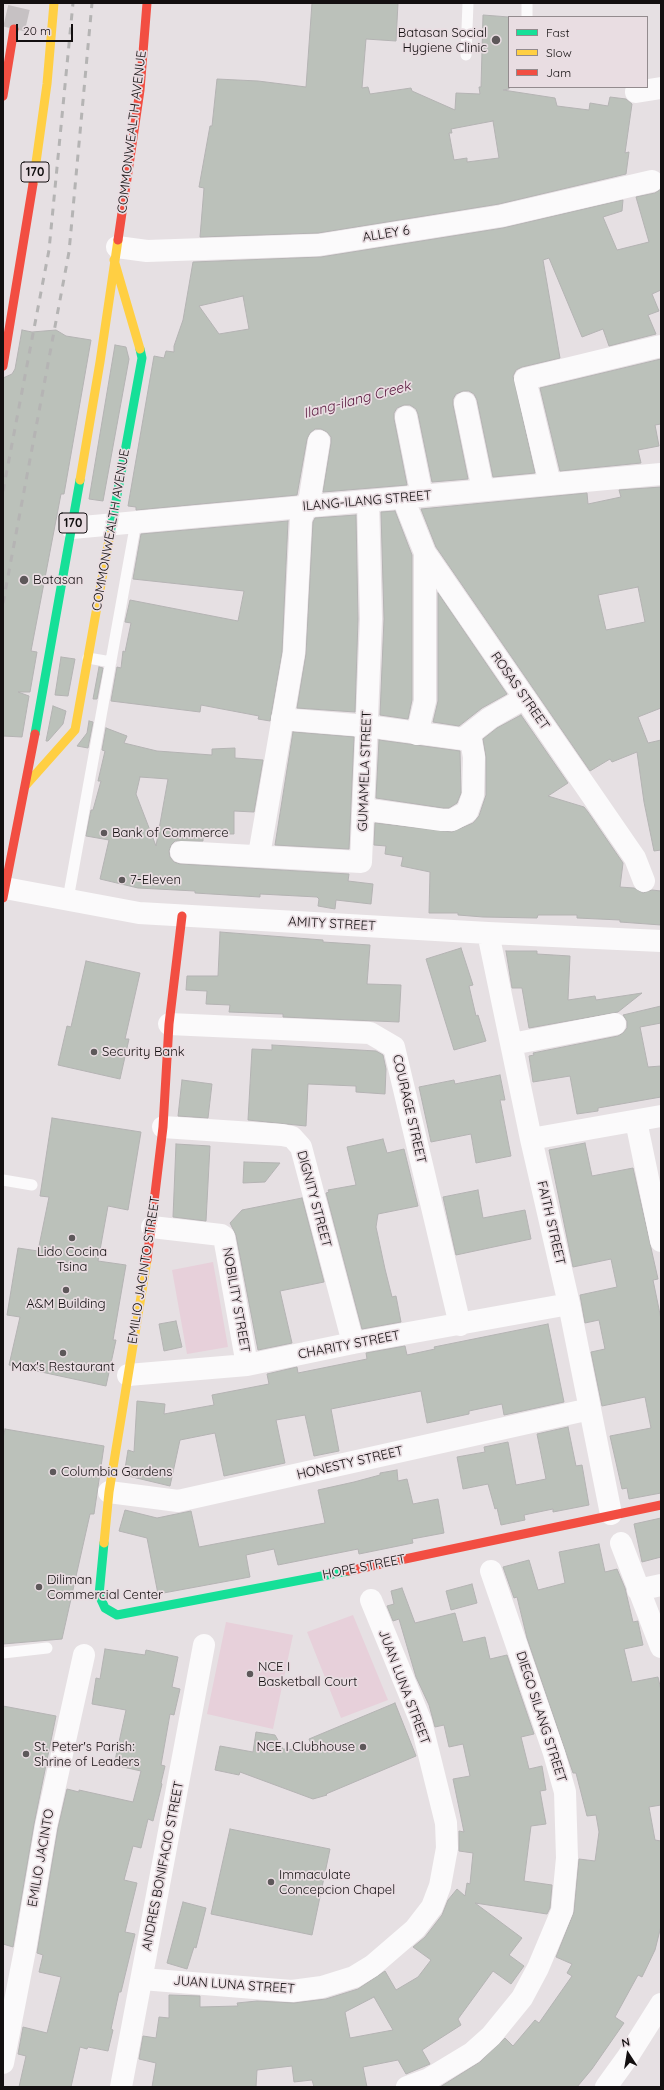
<!DOCTYPE html>
<html>
<head>
<meta charset="utf-8">
<style>
  body { margin:0 }
  #map { position:relative; width:664px; height:2090px; overflow:hidden; background:#e6e0e3; font-family:Quicksand,sans-serif }
  canvas { display:block }
  .frame { position:absolute; inset:0; border:4px solid #130f10; pointer-events:none }
  .legend { position:absolute; left:508px; top:16px; width:140px; height:72px; box-sizing:border-box; background:#e9dde2; border:1px solid #938b8e; margin:0; padding:5px 7px; list-style:none; font-size:12px; color:#130f10 }
  .legend li { display:flex; align-items:center; gap:8px; height:20px }
  .legend b { width:20px; border:1px solid #938b8e }
  .north { position:absolute; left:608px; top:2034px; width:40px; height:40px; -webkit-text-stroke:3px #e9dde2; paint-order:stroke; rotate:348deg; font-size:11px; font-weight:700; line-height:16px; text-align:center; color:#130f10 }
  .north::after { content:''; display:block; margin:auto; width:14px; height:18px; background:#130f10; clip-path:polygon(50% 0,100% 100%,50% 72%,0 100%) }
  .scale { position:absolute; left:16px; top:24px; width:57px; height:18px; box-sizing:border-box; border:2px solid #130f10; border-top:0; padding-left:5px; font-size:12px; line-height:14px; white-space:nowrap; color:#130f10; -webkit-text-stroke:3px #e9dde2; paint-order:stroke }
</style>
</head>
<body>
<div id="map">
<canvas width="664" height="2090"></canvas>
<div class="frame"></div>
<ul class="legend">
<li><b style="height:5px;background:#16e098"></b>Fast</li>
<li><b style="height:5px;background:#ffcf43"></b>Slow</li>
<li><b style="height:5px;background:#f24e42"></b>Jam</li>
</ul>
<div class="north">N</div>
<div class="scale">20 m</div>
</div>
<script>
const context = document.querySelector('canvas').getContext('2d');
context.lineJoin = 'round';
function fill(path, color) { context.fillStyle = color; context.fill(path, 'evenodd'); }
const poly = rows => new Path2D(rows.map(r => 'M' + r).join(''));
function stroke(path, color, width, dash) { context.strokeStyle = color; context.lineWidth = width; context.lineCap = dash ? 'butt' : 'round'; context.setLineDash(dash || []); context.stroke(path); }
function write(font, color, halo, rows, align = 'center') {
  context.font = font + ' Quicksand,sans-serif'; context.lineWidth = 3.5; context.setLineDash([]); context.textBaseline = 'middle'; context.strokeStyle = halo; context.fillStyle = color; for (const [text, x, y, turn = 0] of rows) {
    context.save(); context.translate(x, y); context.rotate((+turn || 0) * Math.PI / 180); context.textAlign = isNaN(turn) ? turn : align; if (halo) context.strokeText(text, 0, 0); context.fillText(text, 0, 0); context.restore();
  }
}
const green = poly([
  [213,1262,228,1347,187,1354,172,1270],
  [353,1615,388,1700,341,1718,307,1632],
  [226,1622,293,1635,273,1729,207,1714]
]);
const building = poly([
  [312,3,398,3,396,41,366,39,362,88,368,87,370,94,411,88,412,91,455,110,456,93,480,94,479,87,481,87,483,15,509,17,509,89,503,90,555,98,557,106,589,110,590,103,608,106,610,97,626,99,632,104,625,153,629,152,626,174,499,204,318,233,200,237,204,188,199,187,210,126,212,126,217,79,258,81,306,87,312,3],
  [493,121,499,158,467,162,467,158,454,160,449,133,452,133,451,129,493,121],
  [661,189,661,290,652,294,659,311,648,315,656,334,609,346,603,329,582,337,549,258,543,260,560,358,522,367,516,370,513,376,535,473,493,477,477,400,474,394,469,391,463,391,456,394,453,399,453,405,468,479,432,482,418,414,416,409,410,405,404,405,397,408,394,413,394,419,407,485,323,492,331,443,331,437,327,432,321,429,315,429,310,433,307,439,297,495,136,510,136,507,128,506,154,356,164,358,166,351,174,352,174,346,183,320,193,262,321,257,503,228,623,200,622,211,603,217,617,250,649,242,636,197,655,193,661,189],
  [243,296,249,329,219,334,199,306,243,296],
  [22,330,32,332,56,330,66,336,91,340,64,494,61,494,31,651,37,652,30,692,18,692,29,696,22,737,3,736,3,378,12,374,15,369,22,330],
  [115,345,126,347,129,359,103,501,89,499,115,345],
  [661,359,661,424,655,425,659,446,638,450,641,463,560,471,540,388,661,359],
  [661,487,661,708,638,717,648,743,661,740,661,850,654,851,644,802,637,752,612,762,610,759,590,771,436,547,421,509,587,493,588,504,621,497,619,490,661,487],
  [638,587,645,622,606,630,598,595,638,587],
  [395,511,412,555,412,700,408,719,380,715,384,619,381,512,395,511],
  [356,515,358,619,355,712,297,708,306,654,313,522,315,518,356,515],
  [288,521,282,652,270,721,258,719,259,716,201,705,200,712,111,701,117,667,121,668,123,651,125,652,131,623,125,622,130,600,238,621,244,591,133,579,141,534,288,521],
  [438,593,507,694,482,708,459,726,433,722,438,701,438,593],
  [61,657,75,659,68,696,55,695,61,657],
  [99,667,103,668,97,699,93,699,99,667],
  [53,706,66,711,63,724,48,741,46,741,53,706],
  [521,715,568,783,548,796,584,807,588,812,623,863,620,887,634,888,643,893,652,890,661,891,661,925,620,922,620,920,577,918,577,915,538,915,537,918,483,917,458,915,458,913,429,913,430,872,401,866,403,857,385,854,386,846,374,845,375,823,452,832,473,823,479,816,486,795,486,757,483,739,497,728,521,715],
  [89,721,93,722,88,748,77,746,87,733,89,721],
  [106,728,127,736,124,743,157,751,212,755,212,749,235,748,235,758,263,760,254,812,234,811,234,834,203,834,203,841,175,841,171,845,169,851,170,857,174,862,180,864,349,874,348,881,373,884,371,904,336,900,335,909,318,906,319,899,317,897,260,894,260,897,195,893,195,891,138,888,100,879,109,840,86,836,91,810,93,810,101,781,98,781,105,751,102,750,106,728],
  [140,777,168,779,156,846,136,794,140,777],
  [293,732,354,737,349,849,275,845,293,732],
  [379,740,460,751,461,793,457,803,449,808,443,808,376,798,379,740],
  [220,932,323,940,323,942,370,945,367,984,401,985,399,1022,283,1017,283,1014,229,1012,230,1005,206,1004,207,991,186,990,187,976,218,976,220,932],
  [461,948,473,985,469,986,476,1016,478,1015,486,1041,454,1050,426,959,461,948],
  [506,951,537,951,537,954,570,956,568,1000,595,996,596,1000,642,993,618,1012,529,1028,522,988,512,988,506,951],
  [86,961,140,973,125,1039,129,1039,120,1079,58,1065,67,1026,71,1027,86,961],
  [661,1006,661,1023,640,1027,648,1067,661,1066,661,1097,598,1108,598,1111,577,1114,570,1076,533,1082,529,1056,534,1055,533,1053,618,1036,623,1033,627,1028,627,1021,623,1015,661,1006],
  [272,1045,376,1051,383,1055,386,1069,385,1094,356,1092,356,1086,308,1084,306,1126,248,1120,252,1049,272,1050,272,1045],
  [500,1075,505,1100,500,1100,511,1156,476,1163,471,1134,431,1142,419,1087,454,1080,455,1084,500,1075],
  [182,1080,212,1084,208,1118,178,1116,182,1080],
  [52,1118,141,1132,128,1210,108,1206,98,1261,126,1265,113,1340,116,1340,106,1386,9,1365,20,1317,7,1315,18,1248,38,1251,49,1197,40,1196,52,1118],
  [383,1139,387,1153,404,1149,418,1206,378,1214,376,1227,385,1269,392,1297,396,1296,401,1322,362,1329,326,1193,329,1192,328,1190,356,1185,347,1147,383,1139],
  [585,1143,592,1176,633,1168,658,1279,653,1280,661,1319,661,1493,629,1499,627,1488,622,1489,610,1436,651,1428,645,1397,602,1406,591,1352,605,1349,599,1320,585,1323,580,1295,617,1287,611,1259,573,1267,549,1150,585,1143],
  [176,1144,210,1146,206,1221,173,1217,176,1144],
  [244,1162,280,1163,265,1182,243,1183,244,1162],
  [478,1190,483,1218,525,1210,531,1239,456,1255,443,1197,478,1190],
  [302,1198,324,1282,280,1291,292,1343,258,1350,236,1235,230,1223,242,1210,302,1198],
  [176,1321,182,1347,164,1351,159,1324,176,1321],
  [548,1324,564,1402,504,1415,502,1404,469,1411,469,1414,427,1423,421,1391,331,1409,339,1451,314,1456,305,1415,276,1420,285,1463,224,1476,215,1433,180,1440,170,1486,124,1475,128,1450,134,1452,137,1401,165,1404,164,1414,214,1405,212,1395,269,1384,267,1374,297,1367,298,1373,367,1359,366,1353,405,1346,407,1355,435,1349,434,1347,548,1324],
  [568,1427,576,1466,582,1465,589,1505,553,1512,553,1509,524,1515,525,1520,501,1525,497,1508,495,1509,488,1484,463,1489,457,1457,485,1452,484,1447,508,1442,516,1485,546,1479,537,1434,568,1427],
  [5,1429,104,1446,94,1514,90,1514,62,1639,3,1644,3,1438,5,1429],
  [397,1470,398,1481,407,1479,413,1504,438,1499,444,1533,412,1539,413,1543,359,1554,358,1549,278,1565,274,1549,246,1555,250,1577,158,1594,147,1538,119,1531,125,1510,157,1518,191,1511,199,1547,325,1523,318,1490,354,1482,380,1475,380,1473,397,1470],
  [661,1518,661,1557,642,1562,634,1524,661,1518],
  [599,1544,605,1572,617,1569,625,1588,633,1622,638,1621,638,1622,643,1645,624,1649,632,1682,658,1677,661,1690,661,1805,649,1807,655,1840,661,1841,661,1926,655,1950,642,1977,638,1975,615,2017,624,2023,592,2069,577,2087,440,2087,480,2062,505,2038,513,2046,535,2020,539,2023,572,1976,567,1973,572,1964,556,1957,574,1912,579,1859,595,1861,599,1832,596,1815,587,1816,576,1773,573,1773,527,1638,517,1597,514,1598,503,1567,529,1560,538,1590,565,1583,559,1552,599,1544],
  [472,1584,477,1603,451,1610,446,1591,472,1584],
  [402,1588,415,1623,455,1613,463,1642,485,1637,490,1659,507,1655,534,1734,521,1737,529,1769,542,1766,546,1790,540,1791,546,1824,531,1826,524,1881,552,1885,550,1908,547,1914,475,1903,522,1938,509,1955,524,1966,511,1984,493,1971,458,2019,461,2025,422,2050,430,2064,406,2074,398,2060,363,2067,367,2087,314,2087,312,2080,294,2082,292,2066,257,2070,256,2087,152,2087,156,2063,139,2059,143,2036,156,2038,159,2017,169,2018,169,1995,200,1996,200,2007,238,2006,237,2003,257,2001,294,2003,326,1999,358,1989,385,1971,396,1990,418,1977,431,1960,413,1947,425,1937,442,1915,448,1900,457,1889,465,1896,467,1883,470,1884,473,1853,459,1851,459,1831,464,1832,453,1779,470,1776,463,1744,449,1747,444,1725,435,1727,429,1705,416,1677,399,1619,393,1621,387,1606,394,1604,391,1591,402,1588],
  [374,1997,393,2030,350,2038,345,2012,374,1997],
  [105,1649,145,1655,146,1650,178,1657,172,1687,180,1689,174,1715,170,1714,161,1765,165,1766,161,1783,162,1784,153,1821,148,1819,141,1848,133,1846,124,1880,137,1883,125,1932,135,1934,121,1992,119,1992,111,2029,113,2030,108,2051,88,2047,87,2049,80,2047,71,2087,19,2087,26,2056,18,2054,23,2027,47,2033,61,1977,39,1972,43,1955,37,1953,58,1828,67,1789,79,1792,79,1790,133,1802,141,1771,114,1765,126,1710,92,1704,96,1678,100,1679,105,1649],
  [395,1703,416,1756,326,1794,327,1795,313,1799,240,1772,239,1775,215,1770,220,1746,253,1752,256,1732,275,1735,283,1749,314,1751,309,1739,395,1703],
  [3,1706,56,1716,34,1824,13,1947,3,1944,3,1706],
  [230,1829,330,1849,312,1935,211,1914,230,1829],
  [183,1902,206,1908,196,1948,194,1947,187,1969,167,1963,183,1902]
]);
const primaryTunnel = poly([
  [14,29,20,3]
]);
const lane = poly([
  [527,3,527,17],
  [466,55,468,3],
  [88,658,111,662],
  [68,899,136,522],
  [3,1180,32,1185],
  [3,1653,47,1648]
]);
const street = poly([
  [636,92,661,88],
  [117,247,147,251,319,245,501,216,652,181],
  [465,403,483,490],
  [406,417,422,496],
  [550,484,525,379,661,346],
  [403,498,425,553,635,858,644,881],
  [72,528,661,474],
  [282,719,367,726,463,739,490,718,525,698],
  [417,734,425,701,425,553],
  [363,809,442,820,452,820,467,812,473,795,474,757,470,735],
  [181,852,361,862,371,619,368,501],
  [259,855,294,653,301,519,310,497,319,441],
  [5,888,139,913,488,933,661,941],
  [488,933,531,1139,569,1304,611,1514],
  [169,1024,370,1033,394,1047,460,1325],
  [512,1044,615,1024],
  [636,1121,661,1241],
  [163,1127,282,1135,292,1137,301,1147,353,1343],
  [531,1139,661,1116],
  [152,1227,221,1235,224,1237,247,1365],
  [128,1375,247,1365,353,1343,569,1304],
  [109,1492,178,1501,590,1409],
  [621,1543,661,1647],
  [638,1590,661,1585],
  [142,1979,292,1991,322,1987,354,1977,372,1966,415,1929,432,1907,440,1886,447,1848,446,1823,421,1722,371,1600],
  [3,2063,25,1950,46,1826,84,1655],
  [121,2087,204,1645],
  [407,2087,429,2079,472,2053,491,2036,522,1998,538,1968,562,1911,567,1858,565,1792,554,1753,491,1571],
  [606,2087,627,2058,661,2004]
]);
const fast = poly([
  [110,534,142,358,140,349],
  [35,734,80,480],
  [104,1543,99,1595,105,1608,117,1615,348,1571]
]);
const slow = poly([
  [33,184,47,84,54,3],
  [114,260,140,349],
  [80,480,100,362,118,240],
  [26,785,75,730,110,534],
  [104,1543,109,1492,147,1260]
]);
const jam = poly([
  [3,96,14,29],
  [118,240,140,90,147,3],
  [3,366,33,184],
  [3,898,35,734],
  [147,1260,163,1127,169,1024,182,916],
  [348,1571,661,1505]
]);
const rail = poly([
  [3,491,49,250,73,3],
  [3,603,69,252,92,3]
]);
const markers = [
  [496,40,5,"#5d585a"],
  [24,580,5,"#5d585a"],
  [104,833,4,"#5d585a"],
  [122,880,4,"#5d585a"],
  [94,1052,4,"#5d585a"],
  [72,1238,4,"#5d585a"],
  [66,1290,4,"#5d585a"],
  [63,1353,4,"#5d585a"],
  [53,1472,4,"#5d585a"],
  [39,1587,4,"#5d585a"],
  [250,1674,4,"#5d585a"],
  [363,1747,4,"#5d585a"],
  [26,1754,4,"#5d585a"],
  [271,1882,4,"#5d585a"]
];
const shields = [
  [35,172,28],
  [73,523,28]
];
const shieldNames = [
  ["170",35,172],
  ["170",73,523]
];
const poiNames = [
  ["Batasan Social",487,33,"right"],
  ["Hygiene Clinic",487,48,"right"],
  ["Batasan",33,580],
  ["Bank of Commerce",112,833],
  ["7-Eleven",130,880],
  ["Security Bank",102,1052],
  ["Lido Cocina",72,1252,"center"],
  ["Tsina",72,1267,"center"],
  ["A&M Building",66,1304,"center"],
  ["Max's Restaurant",63,1367,"center"],
  ["Columbia Gardens",61,1472],
  ["Diliman",47,1580],
  ["Commercial Center",47,1595],
  ["NCE I",258,1667],
  ["Basketball Court",258,1682],
  ["St. Peter's Parish:",34,1747],
  ["Shrine of Leaders",34,1762],
  ["NCE I Clubhouse",355,1747,"right"],
  ["Immaculate",279,1875],
  ["Concepcion Chapel",279,1890]
];
const streetNames = [
  ["COMMONWEALTH AVENUE",132,132,-83],
  ["ALLEY 6",386,234,-9],
  ["ILANG-ILANG STREET",367,501,-5],
  ["COMMONWEALTH AVENUE",111,530,-80],
  ["ROSAS STREET",520,691,55],
  ["GUMAMELA STREET",365,771,-88],
  ["AMITY STREET",332,924,3],
  ["COURAGE STREET",409,1109,77],
  ["DIGNITY STREET",314,1199,75],
  ["FAITH STREET",551,1223,77],
  ["EMILIO JACINTO STREET",144,1270,-81],
  ["NOBILITY STREET",236,1300,80],
  ["CHARITY STREET",349,1345,-11],
  ["HONESTY STREET",350,1463,-13],
  ["HOPE STREET",364,1567,-11],
  ["JUAN LUNA STREET",404,1687,69],
  ["DIEGO SILANG STREET",541,1717,72],
  ["EMILIO JACINTO",41,1858,-80],
  ["ANDRES BONIFACIO STREET",163,1866,-79],
  ["JUAN LUNA STREET",234,1985,4]
];
const waterNames = [
  ["Ilang-ilang Creek",357,400,-15]
];
fill(green, '#e7d0da');
fill(building, '#bbc1ba');
stroke(building, '#b4b3b3', 1);
stroke(primaryTunnel, '#c6c1c3', 22, [22, 11]);
stroke(lane, '#fbfafb', 11);
stroke(street, '#fbfafb', 22);
stroke(fast, '#16e098', 9);
stroke(slow, '#ffcf43', 9);
stroke(jam, '#f24e42', 9);
stroke(rail, '#b5b4b4', 3, [7, 7]);
for (const [x, y, r, color] of markers) { const dot = new Path2D(); dot.arc(x, y, r, 0, 2 * Math.PI); context.fillStyle = color; context.fill(dot); stroke(dot, '#e9dde2', 1.5); }
for (const [x, y, w] of shields) { const box = new Path2D(); box.roundRect(x - w / 2, y - 10, w, 20, 3); context.fillStyle = '#e9dde2'; context.fill(box); stroke(box, '#130f10', 1); }
write('bold 12px', '#130f10', null, shieldNames);
write('13px', '#130f10', '#e9dde2', poiNames, 'left');
write('13px', '#130f10', '#e9dde2', streetNames);
write('italic 14px', '#57153b', '#e9dde2', waterNames);
</script>
</body>
</html>
